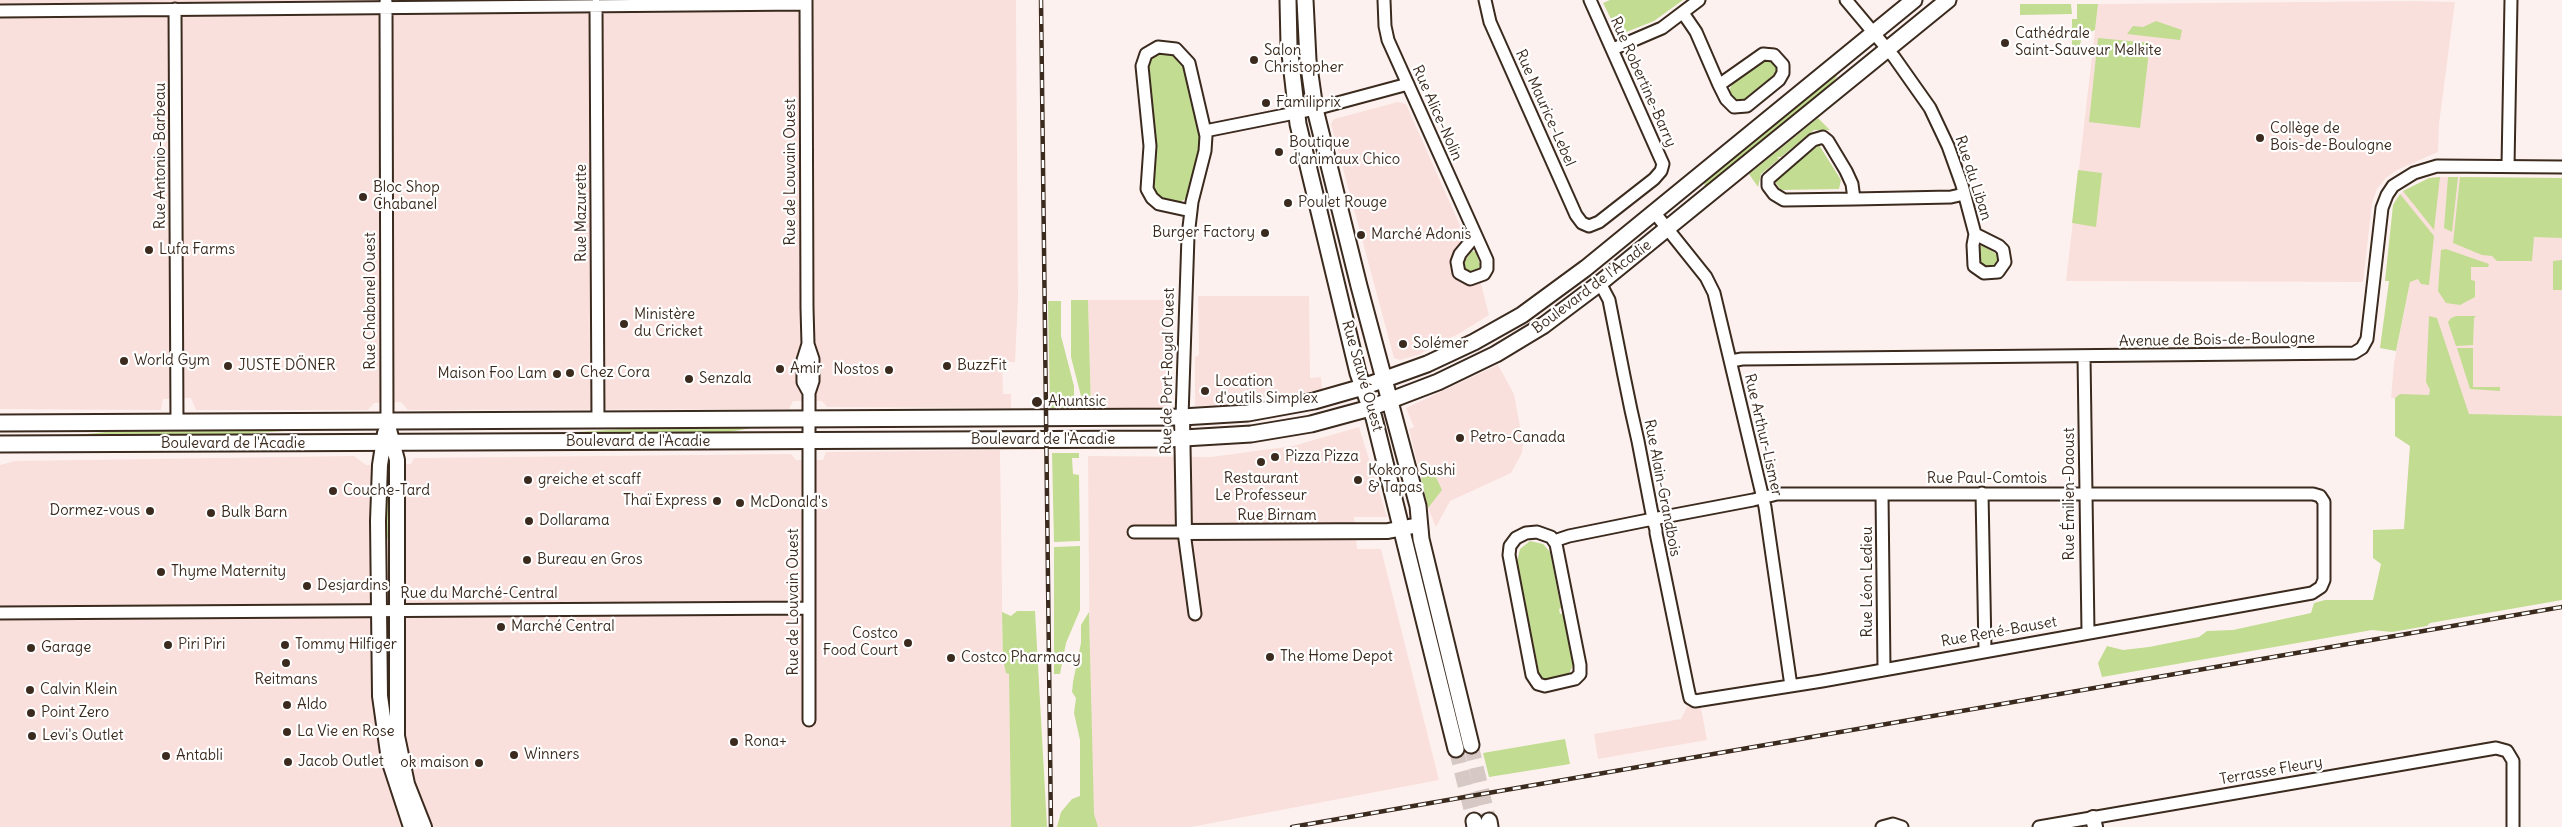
<!DOCTYPE html>
<html>
<head>
<meta charset="utf-8">
<style>
  body { margin:0 }
  canvas { display:block; background:#fdf1ef }
</style>
</head>
<body>
<canvas width="2562" height="827"></canvas>
<script>
const context = document.querySelector('canvas').getContext('2d');
context.lineJoin = 'round';
function fill(path, color) { context.fillStyle = color; context.fill(path, 'evenodd'); }
const poly = rows => new Path2D(rows.map(r => 'M' + r).join(''));
function stroke(path, color, width, dash) { context.strokeStyle = color; context.lineWidth = width; context.lineCap = dash ? 'butt' : 'round'; context.setLineDash(dash || []); context.stroke(path); }
function write(font, color, halo, rows, align = 'center') {
  context.font = font + ' Delius,sans-serif'; context.lineWidth = 4.5; context.setLineDash([]); context.textBaseline = 'middle'; context.strokeStyle = halo; context.fillStyle = color; for (const [text, x, y, turn = 0] of rows) {
    context.save(); context.translate(x, y); context.rotate((+turn || 0) * Math.PI / 180); context.textAlign = isNaN(turn) ? turn : align; if (halo) context.strokeText(text, 0, 0); context.fillText(text, 0, 0); context.restore();
  }
}
const built = poly([
  [0,0,1016,0,1018,299,1015,362,1002,362,1003,394,1011,394,1011,408,827,407,822,401,793,401,789,409,408,410,401,402,374,403,368,410,196,410,191,398,163,399,161,410,0,409],
  [2413,1,2455,2,2439,124,2438,152,2397,170,2386,178,2377,189,2372,203,2363,282,2066,281,2098,4],
  [1398,102,1406,104,1474,257,1489,315,1460,333,1418,355,1400,360,1394,358,1331,124,1334,119],
  [2434,177,2562,178,2562,528,2404,530,2410,446,2395,436,2395,398,2391,398,2394,363,2410,282,2385,281,2395,200,2403,191],
  [1198,296,1309,296,1310,378,1321,377,1322,389,1272,400,1271,397,1258,397,1258,402,1244,404,1195,406,1195,357,1199,355],
  [1088,300,1169,300,1167,408,1091,408],
  [1498,365,1514,394,1523,443,1522,453,1511,473,1450,501,1436,527,1428,508,1409,429,1414,427,1406,408],
  [1359,427,1387,517,1354,517,1357,549,1381,549,1439,780,1191,827,1091,827,1088,456,1211,457,1293,446],
  [1000,450,1003,659,1009,674,1011,827,0,827,0,465,15,461,354,456,366,465,411,464,414,458,791,454,796,460,823,460,826,452],
  [1687,707,1701,708,1707,740,1598,759,1594,734,1681,719]
]);
const green = poly([
  [1610,0,1683,0,1654,21,1619,35,1603,3],
  [2020,4,2071,4,2072,14,2020,15],
  [2077,4,2098,4,2095,30,2083,35,2076,56,2072,56,2072,19,2077,19],
  [2156,21,2182,30,2180,40,2127,34,2133,26,2143,27],
  [2098,38,2150,43,2140,128,2089,122],
  [1168,52,1184,63,1200,133,1200,147,1188,197,1177,204,1157,198,1152,186,1155,135,1147,67,1150,60,1156,54],
  [1771,59,1777,68,1775,77,1746,101,1737,102,1731,97,1729,92,1732,84,1760,61],
  [1836,74,1837,76,1831,85,1706,187,1704,184,1716,171],
  [1818,118,1830,130,1814,130,1781,157,1777,157,1779,159,1761,174,1758,187,1749,174],
  [1819,145,1841,180,1839,189,1781,190,1776,183,1776,179],
  [2078,170,2102,173,2096,227,2072,223],
  [2440,177,2434,230,2403,191,2429,178],
  [2448,177,2458,177,2452,232,2444,228],
  [2460,177,2562,178,2562,238,2534,237,2532,261,2497,261,2492,256,2482,255,2453,243],
  [2400,194,2434,236,2429,285,2421,284,2418,279,2410,282,2396,351,2380,348,2389,281,2385,281,2393,205],
  [1982,245,1998,255,1998,260,1992,267,1986,267,1981,262,1979,247],
  [2446,249,2489,264,2488,267,2471,267,2471,280,2475,281,2475,297,2460,305,2446,303,2438,291,2441,250],
  [1472,251,1476,252,1480,265,1478,270,1471,273,1464,269,1463,263],
  [2562,260,2562,290,2553,290,2553,261],
  [1071,300,1088,300,1091,408,1087,408,1082,400,1071,357],
  [1048,301,1061,301,1061,336,1074,386,1074,408,1050,408],
  [2429,316,2437,318,2469,414,2562,416,2562,600,2430,623,2427,626,2392,632,2372,630,2102,677,2098,663,2107,646,2123,650,2149,647,2199,637,2207,631,2233,630,2311,613,2314,603,2325,600,2373,600,2381,564,2373,558,2373,530,2404,529,2410,446,2395,436,2395,398,2400,394,2429,395,2430,390,2426,382],
  [2456,316,2476,316,2474,318,2473,345,2456,346,2448,322,2451,318],
  [2457,348,2473,348,2473,387,2500,387,2500,391,2470,389],
  [751,428,719,434,559,433,626,429],
  [299,430,213,436,77,435,115,431],
  [1052,453,1079,453,1079,458,1072,458,1073,474,1079,475,1080,541,1054,542],
  [387,463,389,463,390,545,385,532],
  [1433,471,1442,490,1428,508,1421,478],
  [1530,541,1543,544,1550,552,1561,608,1559,609,1560,614,1563,614,1573,665,1569,674,1552,678,1543,678,1539,673,1517,561,1520,549],
  [1080,546,1080,610,1066,643,1060,674,1054,674,1054,547],
  [1017,611,1035,611,1047,827,1011,827,1009,674,1006,673,1003,659,1002,612,1011,616],
  [1089,612,1094,814,1098,827,1057,827,1061,812,1072,799,1080,796,1080,740,1074,713,1076,698,1072,692,1073,682,1081,643,1081,625],
  [1565,739,1570,764,1489,777,1483,753]
]);
const secondaryTunnel = poly([
  [1471,745,1489,821],
  [1456,749,1474,821]
]);
const minor = poly([
  [806,0,807,308,808,344,813,359,813,381,809,393,809,720],
  [1384,0,1385,26,1388,40,1487,260,1487,269,1484,274,1470,279,1459,273,1457,262,1460,254,1475,236],
  [1485,0,1490,22,1576,215,1582,223,1589,226,1599,222,1654,179,1661,171,1663,164,1590,0],
  [1846,0,1894,57,1930,108,1948,146,1962,185,1975,234,1973,245,1974,266,1984,273,1998,272,2005,262,2003,250,1999,246,1975,234],
  [386,2,387,422],
  [596,5,598,421],
  [175,9,177,422],
  [0,11,806,4],
  [1683,13,1694,29,1696,32,1719,85,1726,99,1734,107,1747,106,1779,80,1783,73,1783,65,1774,55,1763,54,1719,85],
  [1613,49,1662,28,1699,0],
  [1205,131,1315,109,1408,84],
  [2508,166,2511,0],
  [1854,199,1852,184,1846,171,1828,141,1823,137,1813,140,1768,179,1768,186,1774,194,1784,200,1854,199,1951,197,1964,194],
  [1654,212,1706,277,1714,293,1765,507,1791,686],
  [808,344,803,360,803,382,809,393],
  [2084,356,2088,632],
  [1731,361,1742,359,2354,353,2362,348,2367,339,2382,208,2387,195,2393,186,2414,173,2437,166,2562,167],
  [1182,417,1188,236,1192,202,1205,151,1206,136,1189,63,1176,49,1158,47,1146,54,1142,66,1150,146,1147,189,1152,198,1159,204,1191,211],
  [1982,493,1985,650],
  [1882,494,1884,669],
  [1134,532,1184,532,1195,614],
  [1537,532,1551,537,1556,544,1580,665,1580,674,1575,679,1545,686,1538,684,1532,675,1509,555,1510,546,1516,538,1526,533,1537,532],
  [1554,541,1569,536,1653,519,1753,500,1777,494,2313,494,2320,496,2324,502,2324,580,2321,587,2312,593,1822,681,1695,701,1690,698,1688,689,1656,533,1656,530,1653,519,1638,441,1631,410,1624,376,1609,300,1600,283],
  [0,613,808,608],
  [1882,827,1893,824,1902,827],
  [2039,827,2496,748,2507,751,2513,761,2513,827]
]);
const tertiary = poly([
  [1182,417,1184,532,1388,531,1419,525],
  [387,422,397,460,397,736,407,784,424,827],
  [385,433,380,465,378,521,380,696,389,760,411,827],
  [2093,818,2095,827]
]);
const secondary = poly([
  [1288,0,1289,45,1298,124,1358,373,1374,418,1456,749],
  [1305,0,1308,60,1315,109,1359,286,1418,506,1421,539,1471,745],
  [0,423,1182,417,1248,413,1314,401,1363,387,1427,364,1474,342,1522,315,1586,268,1914,0],
  [0,444,1167,439,1251,434,1311,424,1370,408,1438,382,1496,354,1544,325,1600,283,1948,0],
  [1474,821,1475,827],
  [1489,821,1490,827]
]);
const rail = poly([
  [1041,0,1051,827],
  [1292,827,2562,607]
]);
const markers = [
  [2005,43,5,"#3b2a1e"],
  [1254,60,5,"#3b2a1e"],
  [1266,103,5,"#3b2a1e"],
  [2260,138,5,"#3b2a1e"],
  [1279,152,5,"#3b2a1e"],
  [363,197,5,"#3b2a1e"],
  [1288,203,5,"#3b2a1e"],
  [1265,233,5,"#3b2a1e"],
  [1361,235,5,"#3b2a1e"],
  [149,250,5,"#3b2a1e"],
  [624,324,5,"#3b2a1e"],
  [1403,344,5,"#3b2a1e"],
  [124,361,5,"#3b2a1e"],
  [228,366,5,"#3b2a1e"],
  [947,366,5,"#3b2a1e"],
  [780,369,5,"#3b2a1e"],
  [889,370,5,"#3b2a1e"],
  [570,373,5,"#3b2a1e"],
  [557,374,5,"#3b2a1e"],
  [689,379,5,"#3b2a1e"],
  [1205,391,5,"#3b2a1e"],
  [1037,402,6,"#3b2a1e"],
  [1460,438,5,"#3b2a1e"],
  [1275,457,5,"#3b2a1e"],
  [1261,462,5,"#3b2a1e"],
  [528,480,5,"#3b2a1e"],
  [1358,480,5,"#3b2a1e"],
  [333,491,5,"#3b2a1e"],
  [717,501,5,"#3b2a1e"],
  [740,503,5,"#3b2a1e"],
  [150,511,5,"#3b2a1e"],
  [211,513,5,"#3b2a1e"],
  [529,521,5,"#3b2a1e"],
  [527,560,5,"#3b2a1e"],
  [161,572,5,"#3b2a1e"],
  [307,586,5,"#3b2a1e"],
  [501,627,5,"#3b2a1e"],
  [908,643,5,"#3b2a1e"],
  [168,645,5,"#3b2a1e"],
  [285,645,5,"#3b2a1e"],
  [31,648,5,"#3b2a1e"],
  [1270,657,5,"#3b2a1e"],
  [951,658,5,"#3b2a1e"],
  [286,663,5,"#3b2a1e"],
  [30,690,5,"#3b2a1e"],
  [287,705,5,"#3b2a1e"],
  [31,713,5,"#3b2a1e"],
  [287,732,5,"#3b2a1e"],
  [32,736,5,"#3b2a1e"],
  [734,742,5,"#3b2a1e"],
  [514,755,5,"#3b2a1e"],
  [166,756,5,"#3b2a1e"],
  [288,762,5,"#3b2a1e"],
  [479,763,5,"#3b2a1e"]
];
const poiNames = [
  ["Cathédrale",2015,34],
  ["Saint-Sauveur Melkite",2015,51],
  ["Salon",1264,51],
  ["Christopher",1264,68],
  ["Familiprix",1276,103],
  ["Collège de",2270,129],
  ["Bois-de-Boulogne",2270,146],
  ["Boutique",1289,143],
  ["d'animaux Chico",1289,160],
  ["Bloc Shop",373,188],
  ["Chabanel",373,205],
  ["Poulet Rouge",1298,203],
  ["Burger Factory",1255,233,"right"],
  ["Marché Adonis",1371,235],
  ["Lufa Farms",159,250],
  ["Ministère",634,315],
  ["du Cricket",634,332],
  ["Solémer",1413,344],
  ["World Gym",134,361],
  ["JUSTE DÖNER",238,366],
  ["BuzzFit",957,366],
  ["Amir",790,369],
  ["Nostos",879,370,"right"],
  ["Chez Cora",580,373],
  ["Maison Foo Lam",547,374,"right"],
  ["Senzala",699,379],
  ["Location",1215,382],
  ["d'outils Simplex",1215,399],
  ["Ahuntsic",1048,402],
  ["Petro-Canada",1470,438],
  ["Pizza Pizza",1285,457],
  ["Kokoro Sushi",1368,471],
  ["& Tapas",1368,488],
  ["Restaurant",1261,479,"center"],
  ["Le Professeur",1261,496,"center"],
  ["greiche et scaff",538,480],
  ["Couche-Tard",343,491],
  ["Thaï Express",707,501,"right"],
  ["McDonald's",750,503],
  ["Dormez-vous",140,511,"right"],
  ["Bulk Barn",221,513],
  ["Dollarama",539,521],
  ["Bureau en Gros",537,560],
  ["Thyme Maternity",171,572],
  ["Desjardins",317,586],
  ["Marché Central",511,627],
  ["Costco",898,634,"right"],
  ["Food Court",898,651,"right"],
  ["Piri Piri",178,645],
  ["Tommy Hilfiger",295,645],
  ["Garage",41,648],
  ["The Home Depot",1280,657],
  ["Costco Pharmacy",961,658],
  ["Reitmans",286,680,"center"],
  ["Calvin Klein",40,690],
  ["Aldo",297,705],
  ["Point Zero",41,713],
  ["La Vie en Rose",297,732],
  ["Levi's Outlet",42,736],
  ["Rona+",744,742],
  ["Winners",524,755],
  ["Antabli",176,756],
  ["Jacob Outlet",298,762],
  ["ok maison",469,763,"right"]
];
const streetNames = [
  ["Rue Robertine-Barry",1643,82,66],
  ["Rue Maurice-Lebel",1545,108,66],
  ["Rue Alice-Nolin",1437,113,66],
  ["Rue Antonio-Barbeau",161,156,-90],
  ["Rue de Louvain Ouest",791,172,-90],
  ["Rue du Liban",1973,178,72],
  ["Rue Mazurette",582,213,-90],
  ["Boulevard de l'Acadie",1592,287,-37],
  ["Rue Chabanel Ouest",371,301,-90],
  ["Avenue de Bois-de-Boulogne",2217,340,-1],
  ["Rue de Port-Royal Ouest",1168,371,-89],
  ["Rue Sauvé Ouest",1362,376,74],
  ["Rue Arthur-Lismer",1763,435,77],
  ["Boulevard de l'Acadie",1043,440],
  ["Boulevard de l'Acadie",638,442],
  ["Boulevard de l'Acadie",233,444],
  ["Rue Paul-Comtois",1987,479],
  ["Rue Alain-Grandbois",1662,488,79],
  ["Rue Émilien-Daoust",2070,494,-90],
  ["Rue Birnam",1277,516],
  ["Rue Léon Ledieu",1868,582,-90],
  ["Rue du Marché-Central",479,594],
  ["Rue de Louvain Ouest",794,602,-90],
  ["Rue René-Bauset",1999,632,-10],
  ["Terrasse Fleury",2271,771,-10]
];
fill(built, '#fae0dc');
fill(green, '#c2dc92');
stroke(secondaryTunnel, '#d6c9c5', 15, [15, 8]);
stroke(minor, '#3b2a1e', 15);
stroke(tertiary, '#3b2a1e', 18);
stroke(secondary, '#3b2a1e', 19);
stroke(minor, '#fff', 11);
stroke(tertiary, '#fff', 14);
stroke(secondary, '#fff', 15);
stroke(rail, '#3b2a1e', 4.5);
stroke(rail, '#fff', 2.5, [8]);
for (const [x, y, r, color] of markers) { const dot = new Path2D(); dot.arc(x, y, r, 0, 2 * Math.PI); context.fillStyle = color; context.fill(dot); stroke(dot, '#fff', 2); }
write('15px', '#3b2a1e', '#fff', poiNames, 'left');
write('15px', '#3b2a1e', '#fff', streetNames);
</script>
</body>
</html>
